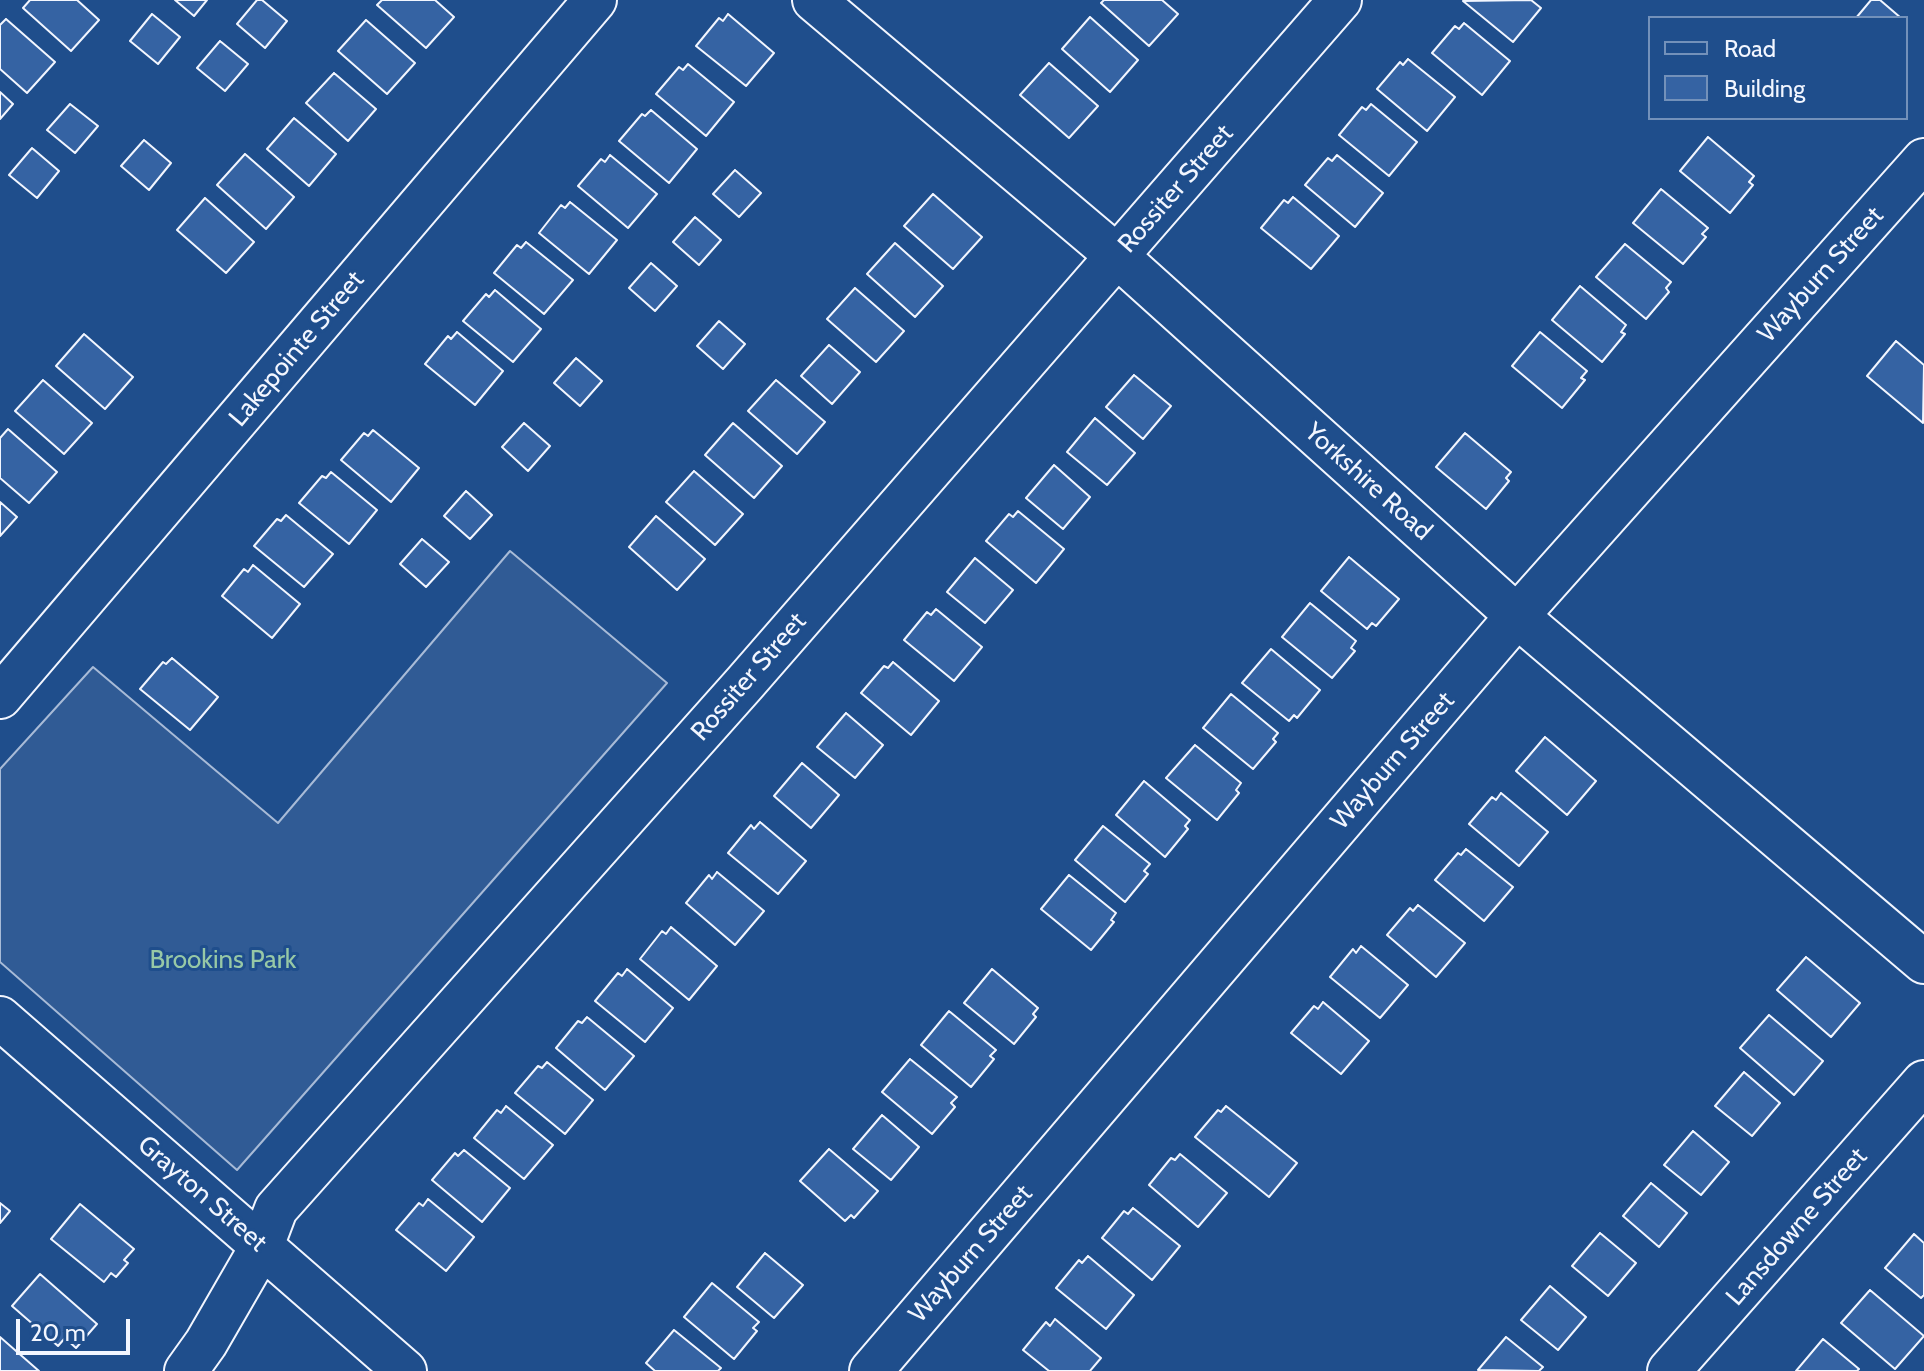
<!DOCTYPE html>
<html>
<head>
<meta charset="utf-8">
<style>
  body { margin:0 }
  #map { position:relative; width:1924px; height:1371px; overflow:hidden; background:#1f4e8c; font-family:Cabin,sans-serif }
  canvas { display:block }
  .legend { position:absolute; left:1648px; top:16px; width:260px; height:104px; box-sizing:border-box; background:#1f4e8c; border:2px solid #7391ba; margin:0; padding:10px 14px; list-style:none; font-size:24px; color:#f2f6ff }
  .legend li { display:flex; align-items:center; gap:16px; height:40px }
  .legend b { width:40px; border:2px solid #7391ba }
  .scale { position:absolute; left:16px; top:1319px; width:114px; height:36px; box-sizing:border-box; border:4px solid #f2f6ff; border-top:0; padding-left:10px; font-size:24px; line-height:28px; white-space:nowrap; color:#f2f6ff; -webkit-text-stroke:6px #1f4e8c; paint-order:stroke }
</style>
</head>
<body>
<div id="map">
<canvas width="1924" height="1371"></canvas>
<ul class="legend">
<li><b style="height:10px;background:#1f4e8c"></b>Road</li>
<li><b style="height:22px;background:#3563a3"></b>Building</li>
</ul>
<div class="scale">20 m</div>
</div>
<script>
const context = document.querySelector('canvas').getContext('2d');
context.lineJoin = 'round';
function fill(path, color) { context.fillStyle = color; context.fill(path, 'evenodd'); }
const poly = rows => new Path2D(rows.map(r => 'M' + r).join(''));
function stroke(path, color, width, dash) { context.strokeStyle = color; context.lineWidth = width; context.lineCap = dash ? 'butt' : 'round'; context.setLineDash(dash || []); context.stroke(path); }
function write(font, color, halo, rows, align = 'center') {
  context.font = font + ' Cabin,sans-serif'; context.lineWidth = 6; context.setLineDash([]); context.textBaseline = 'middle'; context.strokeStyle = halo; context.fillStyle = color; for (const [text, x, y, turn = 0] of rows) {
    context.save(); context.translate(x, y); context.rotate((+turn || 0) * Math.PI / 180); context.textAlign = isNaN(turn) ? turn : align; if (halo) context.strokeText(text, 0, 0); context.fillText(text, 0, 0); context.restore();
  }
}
const built = poly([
  [510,551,667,683,237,1170,0,962,0,769,93,667,278,823,510,551]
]);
const building = poly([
  [30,0,77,0,99,20,71,51,23,8,30,0],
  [175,0,207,0,194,16,175,0],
  [257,0,262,0,287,21,265,48,237,24,257,0],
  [382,0,435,0,454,17,426,48,377,5,382,0],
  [1104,0,1162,0,1178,14,1149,46,1101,3,1104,0],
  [1531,0,1541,8,1513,42,1463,1,1531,0],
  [1871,0,1880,0,1901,18,1856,18,1871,0],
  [152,14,180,37,158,64,130,41,152,14],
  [728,14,774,53,746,86,696,46,719,18,723,21,728,14],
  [1090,17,1138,60,1110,92,1062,49,1090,17],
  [6,19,55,62,27,93,0,69,0,25,6,19],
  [366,20,415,63,387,94,338,51,366,20],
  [1464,23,1510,61,1482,95,1432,53,1455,26,1459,29,1464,23],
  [220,41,248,64,225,91,197,68,220,41],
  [1408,59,1455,97,1427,131,1377,89,1400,62,1403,65,1408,59],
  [1049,63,1098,106,1069,138,1020,95,1049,63],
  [688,64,734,102,706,136,656,94,679,67,683,70,688,64],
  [334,73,376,109,348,141,306,103,334,73],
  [0,92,13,104,0,119,0,92],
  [70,104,98,126,75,153,47,130,70,104],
  [1371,104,1417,142,1389,176,1339,135,1362,107,1366,110,1371,104],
  [651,110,697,149,669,183,619,141,642,114,645,116,651,110],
  [294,118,336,154,309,186,267,149,294,118],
  [1708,137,1754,176,1749,182,1753,185,1730,213,1680,171,1708,137],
  [144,140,171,163,149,190,121,166,144,140],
  [32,148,59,171,37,198,9,175,32,148],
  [245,154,294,197,266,229,217,185,245,154],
  [610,155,657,194,628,228,578,186,601,159,605,162,610,155],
  [1337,155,1383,193,1355,227,1305,185,1328,158,1332,161,1337,155],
  [735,170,761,193,739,217,713,194,735,170],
  [1661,189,1708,228,1702,234,1706,237,1683,264,1633,223,1661,189],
  [933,194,982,237,953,269,904,226,933,194],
  [1293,197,1339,236,1311,269,1261,228,1284,200,1288,203,1293,197],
  [205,198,254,242,226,273,177,230,205,198],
  [570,202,617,240,589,274,539,233,561,205,565,208,570,202],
  [695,217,721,240,699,265,673,242,695,217],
  [526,242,573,280,544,314,494,273,517,245,521,248,526,242],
  [895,243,943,286,915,317,867,274,895,243],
  [1625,244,1671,282,1666,288,1669,292,1646,319,1596,277,1625,244],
  [651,263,677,286,655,311,629,288,651,263],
  [1580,286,1626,325,1621,332,1625,334,1602,362,1552,320,1580,286],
  [855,288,904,331,876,362,827,319,855,288],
  [495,290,541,329,513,362,463,321,486,294,489,297,495,290],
  [719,321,745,344,723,369,697,346,719,321],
  [457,332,503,371,475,405,425,364,448,336,451,339,457,332],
  [1540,332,1587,371,1581,378,1585,380,1562,408,1512,366,1540,332],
  [84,334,133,377,105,409,56,366,84,334],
  [1896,341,1924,365,1923,423,1867,376,1896,341],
  [829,345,860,372,832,404,801,376,829,345],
  [576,358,602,381,580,406,554,383,576,358],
  [1134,375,1171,406,1143,439,1106,407,1134,375],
  [43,380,92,423,64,454,15,411,43,380],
  [776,380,825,422,797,454,748,411,776,380],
  [1095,418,1135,453,1107,485,1067,452,1095,418],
  [524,423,550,446,528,471,502,447,524,423],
  [733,423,782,466,754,498,705,455,733,423],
  [8,429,57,472,29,503,0,478,0,438,8,429],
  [373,430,419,468,391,502,341,460,364,433,368,436,373,430],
  [1465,433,1511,472,1506,478,1509,481,1486,509,1436,467,1465,433],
  [1054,465,1090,497,1063,529,1026,498,1054,465],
  [694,471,743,514,715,545,666,502,694,471],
  [331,472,377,510,349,544,299,503,322,476,326,478,331,472],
  [466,491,492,515,470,539,444,516,466,491],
  [0,502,17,517,0,536,0,502],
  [1018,511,1064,549,1036,583,986,541,1009,514,1013,517,1018,511],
  [286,515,333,554,304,587,254,546,277,519,281,521,286,515],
  [656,516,705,559,677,590,629,547,656,516],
  [422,539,449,562,426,587,400,564,422,539],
  [1349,557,1399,599,1376,626,1372,623,1367,629,1321,591,1349,557],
  [975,558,1013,590,985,623,947,592,975,558],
  [253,565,300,604,272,638,222,596,244,569,248,572,253,565],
  [1310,603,1356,641,1351,648,1355,651,1332,678,1282,637,1310,603],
  [936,609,982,647,954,681,904,640,927,612,931,615,936,609],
  [1271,649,1320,690,1297,718,1294,715,1289,721,1242,683,1271,649],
  [172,658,218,697,190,730,140,689,163,662,166,664,172,658],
  [893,662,939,701,911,735,861,693,884,666,888,668,893,662],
  [1231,694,1278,733,1273,739,1276,742,1253,769,1203,728,1231,694],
  [846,713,883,745,855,778,817,747,846,713],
  [1545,737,1596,781,1567,815,1516,771,1545,737],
  [1195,745,1241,783,1236,790,1239,793,1217,820,1166,778,1195,745],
  [802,763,839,795,811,828,774,796,802,763],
  [1144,781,1190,820,1185,826,1188,829,1165,857,1116,815,1144,781],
  [1501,793,1548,832,1519,866,1469,824,1492,797,1496,800,1501,793],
  [760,822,806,861,778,894,728,853,751,825,754,829,760,822],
  [1103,826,1150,864,1144,871,1148,874,1125,902,1075,860,1103,826],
  [1466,849,1513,887,1484,921,1435,880,1458,853,1461,855,1466,849],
  [717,872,764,911,735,945,686,903,709,875,712,879,717,872],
  [1069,875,1116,913,1111,920,1114,922,1091,950,1041,909,1069,875],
  [1418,905,1465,943,1436,977,1387,935,1410,908,1413,911,1418,905],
  [671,927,717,966,689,1000,640,959,662,931,666,934,671,927],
  [1361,946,1408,985,1380,1018,1330,977,1353,949,1356,953,1361,946],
  [1806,957,1860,1003,1831,1037,1777,990,1806,957],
  [627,969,673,1008,645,1042,595,1001,618,973,622,976,627,969],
  [992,969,1038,1008,1033,1014,1036,1017,1014,1044,964,1003,992,969],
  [1323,1002,1369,1041,1341,1074,1291,1033,1314,1006,1318,1009,1323,1002],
  [949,1011,996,1050,990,1056,994,1059,971,1087,921,1045,949,1011],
  [1769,1015,1823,1061,1794,1095,1740,1048,1769,1015],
  [587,1017,634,1056,605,1090,556,1048,578,1021,582,1023,587,1017],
  [910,1059,957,1097,951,1103,955,1107,932,1134,882,1092,910,1059],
  [547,1062,593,1100,565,1134,515,1093,538,1066,542,1068,547,1062],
  [1744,1072,1780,1103,1752,1136,1715,1106,1744,1072],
  [506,1106,553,1145,524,1179,474,1138,497,1110,501,1113,506,1106],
  [1226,1106,1297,1163,1269,1197,1195,1137,1218,1110,1221,1112,1226,1106],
  [882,1115,919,1147,891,1180,853,1149,882,1115],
  [1693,1131,1729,1162,1701,1195,1664,1165,1693,1131],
  [829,1149,878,1191,854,1218,851,1215,845,1221,800,1181,829,1149],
  [464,1150,510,1188,482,1222,432,1180,455,1153,458,1156,464,1150],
  [1180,1154,1227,1193,1198,1227,1149,1185,1171,1158,1175,1160,1180,1154],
  [1651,1183,1687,1213,1659,1247,1623,1216,1651,1183],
  [428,1199,474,1237,446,1271,396,1230,419,1203,423,1206,428,1199],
  [0,1203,10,1211,0,1223,0,1203],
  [80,1204,134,1249,124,1260,128,1263,116,1277,111,1273,104,1282,51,1239,80,1204],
  [1133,1208,1180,1246,1152,1280,1102,1238,1124,1211,1128,1214,1133,1208],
  [1600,1233,1636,1263,1608,1296,1572,1266,1600,1233],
  [1914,1234,1924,1243,1924,1295,1921,1298,1885,1268,1914,1234],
  [765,1253,803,1285,774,1318,737,1287,765,1253],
  [1088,1256,1134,1295,1106,1329,1056,1288,1079,1260,1082,1263,1088,1256],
  [40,1274,97,1324,76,1348,65,1338,58,1346,12,1306,40,1274],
  [712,1283,759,1322,753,1328,757,1331,734,1359,684,1317,712,1283],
  [1550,1286,1586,1317,1558,1350,1521,1320,1550,1286],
  [1870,1290,1924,1336,1895,1369,1841,1323,1870,1290],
  [1055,1319,1101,1358,1090,1371,1049,1371,1023,1350,1046,1322,1050,1326,1055,1319],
  [674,1330,721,1368,718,1371,655,1371,646,1363,674,1330],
  [0,1337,39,1371,0,1371,0,1337],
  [1506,1337,1543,1367,1539,1371,1478,1370,1506,1337],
  [1823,1339,1859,1369,1857,1371,1796,1371,1823,1339]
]);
const minor = poly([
  [814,0,1117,256,1517,616,1924,962],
  [0,697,595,0],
  [0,1018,405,1371],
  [186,1371,206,1343,262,1246,276,1209,744,684,1340,0],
  [871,1371,1517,616,1924,160],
  [1669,1371,1924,1082]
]);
const streetNames = [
  ["Rossiter Street",1176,189,-49],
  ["Wayburn Street",1821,275,-48],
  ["Lakepointe Street",297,349,-50],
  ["Yorkshire Road",1368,482,42],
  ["Rossiter Street",749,677,-49],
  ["Wayburn Street",1393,761,-49],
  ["Grayton Street",202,1194,41],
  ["Lansdowne Street",1797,1227,-49],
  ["Wayburn Street",971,1254,-49]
];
const parkNames = [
  ["Brookins Park",223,960]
];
fill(built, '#305b95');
stroke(built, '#a8bbd7', 2);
fill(building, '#3563a3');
stroke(building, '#f2f6ff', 2);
stroke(minor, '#f2f6ff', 46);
stroke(minor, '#1f4e8c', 42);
write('26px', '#f2f6ff', '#1f4e8c', streetNames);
write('26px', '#97c8a6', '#1f4e8c', parkNames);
</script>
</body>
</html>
